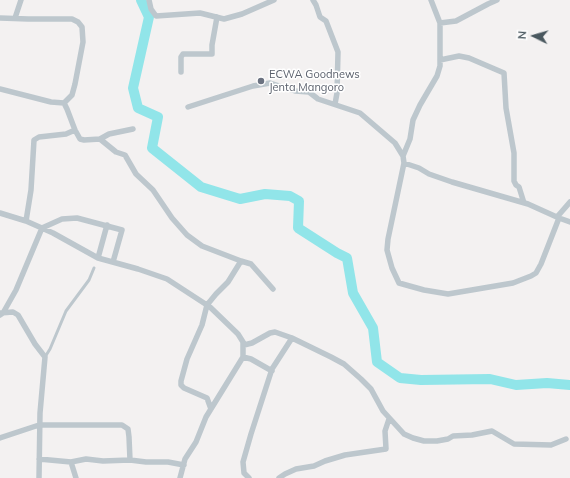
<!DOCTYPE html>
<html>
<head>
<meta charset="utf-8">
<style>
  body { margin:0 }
  #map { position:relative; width:570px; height:478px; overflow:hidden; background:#f3f1f1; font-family:Mulish,sans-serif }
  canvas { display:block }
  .north { position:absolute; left:514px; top:16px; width:40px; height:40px; -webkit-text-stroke:3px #fff; paint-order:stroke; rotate:275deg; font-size:11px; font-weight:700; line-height:16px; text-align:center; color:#49575e }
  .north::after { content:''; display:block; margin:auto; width:14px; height:18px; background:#49575e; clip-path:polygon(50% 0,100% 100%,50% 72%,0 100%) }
</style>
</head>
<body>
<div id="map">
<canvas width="570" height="478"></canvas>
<div class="north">N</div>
</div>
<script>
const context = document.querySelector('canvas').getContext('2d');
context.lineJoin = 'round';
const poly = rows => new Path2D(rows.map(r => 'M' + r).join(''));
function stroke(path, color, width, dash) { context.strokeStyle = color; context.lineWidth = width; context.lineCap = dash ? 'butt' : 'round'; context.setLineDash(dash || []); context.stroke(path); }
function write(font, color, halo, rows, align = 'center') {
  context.font = font + ' Mulish,sans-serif'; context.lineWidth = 3; context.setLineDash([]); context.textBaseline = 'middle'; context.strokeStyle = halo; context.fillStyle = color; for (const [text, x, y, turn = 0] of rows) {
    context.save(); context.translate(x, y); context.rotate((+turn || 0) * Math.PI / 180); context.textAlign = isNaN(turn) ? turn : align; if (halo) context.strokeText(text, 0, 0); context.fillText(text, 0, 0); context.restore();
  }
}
const river = poly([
  [141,0,149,17,133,88,138,108,158,117,152,148,201,187,240,199,265,194,290,196,299,201,298,228,337,253,347,258,353,293,373,328,377,362,400,378,421,380,490,379,516,385,547,383,570,385]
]);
const lane = poly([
  [45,357,50,349,66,311,89,280,94,268]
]);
const street = poly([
  [149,0,151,9,156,16,200,13,224,19,242,14,274,0],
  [313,0,316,5,320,17,326,21,338,52,337,93,335,104],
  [431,0,440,23,440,66,437,76,420,105,413,120,410,139,403,156,404,163,419,168,429,174,452,182,528,204,559,218,570,222],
  [0,18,28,19,72,19,78,22,82,27,83,42,75,84,72,95,64,103],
  [15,18,21,0],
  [440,23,456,21,488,4,497,0],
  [440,60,459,56,469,58,504,73,506,108,514,153,514,181,516,185,519,187,524,203],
  [181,72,181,57,183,54,212,54,212,45,217,17],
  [0,89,51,102,64,103,67,109,75,130,80,139,84,140,100,139,116,152,125,155,136,174,153,190,172,218,187,235,202,246,241,261,228,282,216,294,207,305,202,325,187,359,181,381,181,385,184,388,207,398,211,409],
  [188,107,253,86,270,83,295,91,309,92,318,99,360,113,395,143,403,156],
  [100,139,109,134,133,129],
  [404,163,388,239,387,250,392,268,399,283,406,285,424,290,448,294,513,283,531,276,536,273,541,264,559,218],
  [0,213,26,221,53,233,98,258,138,269,167,279,210,307,238,334,243,342,243,357,206,417,196,442,185,459,180,478],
  [557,217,570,202],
  [26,221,31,190,34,140,39,137,66,134,75,130],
  [98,258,107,225],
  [241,261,251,264,273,289],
  [0,313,13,312,18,315,35,344,45,357,40,413,39,478],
  [0,315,3,313,16,290,42,228,62,219,77,218,122,230,113,262],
  [244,345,252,343,270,333,275,332,292,338,331,357,344,364,361,379,371,389,383,411,404,434,413,438,424,441,437,441,448,439,453,436,472,435,492,431,514,444,551,445,566,439],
  [243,357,251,359,272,371],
  [0,438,39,425,122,425,128,429,129,437,130,460],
  [39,459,71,462,86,459,103,461,130,460,146,462,168,462,184,465],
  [71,462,76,478],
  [249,478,244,473,243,462,251,434,272,369,292,338],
  [279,478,285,474,296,469,314,466,325,461,345,455,386,449,385,431,389,419]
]);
const markers = [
  [261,81,4,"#6b7280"]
];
const worshipNames = [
  ["ECWA Goodnews",269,75],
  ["Jenta Mangoro",269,88]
];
stroke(river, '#91e5e9', 10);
stroke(lane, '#bdc7cd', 3);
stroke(street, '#bdc7cd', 5.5);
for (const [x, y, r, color] of markers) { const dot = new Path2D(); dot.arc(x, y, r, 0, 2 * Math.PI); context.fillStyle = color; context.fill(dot); stroke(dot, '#fff', 1.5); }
write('11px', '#5b616d', '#fff', worshipNames, 'left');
</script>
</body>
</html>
